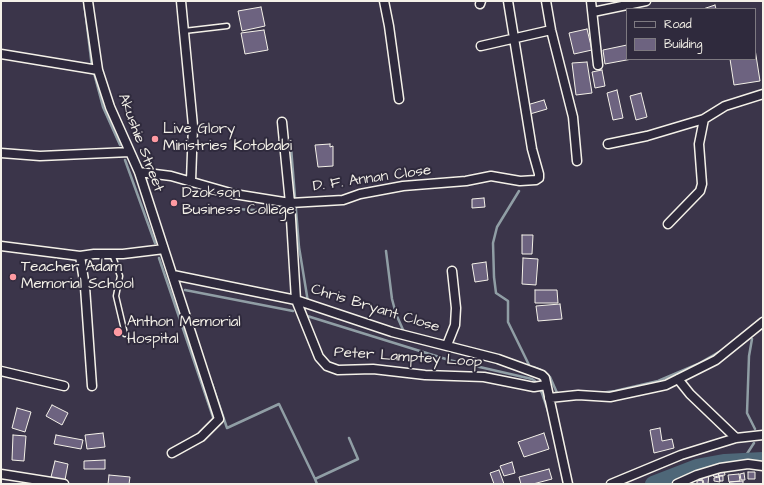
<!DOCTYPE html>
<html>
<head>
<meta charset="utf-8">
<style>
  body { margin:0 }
  #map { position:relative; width:764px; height:485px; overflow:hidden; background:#3b354a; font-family:"Architects Daughter",sans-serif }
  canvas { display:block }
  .frame { position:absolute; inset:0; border:2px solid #f4f1e8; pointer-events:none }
  .legend { position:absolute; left:626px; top:8px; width:130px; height:52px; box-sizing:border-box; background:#2f2a3d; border:1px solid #7e7a81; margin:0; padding:5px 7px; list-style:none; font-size:12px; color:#f4f1e8 }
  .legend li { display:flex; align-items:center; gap:8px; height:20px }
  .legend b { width:20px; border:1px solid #7e7a81 }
</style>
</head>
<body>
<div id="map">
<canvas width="764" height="485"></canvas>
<div class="frame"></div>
<ul class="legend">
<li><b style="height:5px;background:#2f2a3d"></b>Road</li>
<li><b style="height:11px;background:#6d6380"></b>Building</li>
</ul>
</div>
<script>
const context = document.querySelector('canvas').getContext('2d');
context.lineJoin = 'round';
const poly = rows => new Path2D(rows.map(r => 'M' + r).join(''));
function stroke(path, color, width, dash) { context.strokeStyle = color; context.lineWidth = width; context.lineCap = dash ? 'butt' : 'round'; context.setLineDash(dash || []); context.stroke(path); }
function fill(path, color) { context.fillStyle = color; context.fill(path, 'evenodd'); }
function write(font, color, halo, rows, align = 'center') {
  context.font = font + ' "Architects Daughter",sans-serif'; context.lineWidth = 4; context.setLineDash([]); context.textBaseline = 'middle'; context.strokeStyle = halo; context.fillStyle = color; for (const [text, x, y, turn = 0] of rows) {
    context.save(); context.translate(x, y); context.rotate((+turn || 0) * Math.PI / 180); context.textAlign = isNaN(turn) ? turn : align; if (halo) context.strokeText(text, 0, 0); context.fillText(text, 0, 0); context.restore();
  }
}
const stream = poly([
  [84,1,92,67],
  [94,73,103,107,120,145],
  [291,147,299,247,308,302],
  [125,160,155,243],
  [519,191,497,227,493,243,494,277,496,293,508,301,508,322,530,367],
  [235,209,274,211,284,215,288,223],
  [386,251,392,299,396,314,404,332],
  [159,258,214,420],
  [185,290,293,311],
  [304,315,449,360,532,379,535,381,542,393,549,414],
  [752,339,749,356,747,413,755,429],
  [533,367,541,370,550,377,558,395],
  [212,384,227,428,279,404,315,479],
  [566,393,579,391],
  [600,393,615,391,658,381,698,364,719,352],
  [743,460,754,443],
  [317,484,315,479,358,459,349,438]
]);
const river = poly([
  [653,484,697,467,725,462,763,460]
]);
const building = poly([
  [715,5,716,9,703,9,715,5],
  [261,7,265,26,242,31,238,11,261,7],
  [587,29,592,50,574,54,569,33,587,29],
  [264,30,268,50,245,54,241,33,264,30],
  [627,45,627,59,632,59,605,64,603,50,627,45],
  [755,49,760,81,734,85,730,59,755,59,755,49],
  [587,62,592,93,576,95,572,63,587,62],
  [602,70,605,86,595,88,592,72,602,70],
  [617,90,623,118,613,120,607,93,617,90],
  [641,93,647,117,636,120,630,96,641,93],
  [544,100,547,109,530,114,527,105,544,100],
  [330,144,330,147,333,146,333,166,318,167,315,145,330,144],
  [484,198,485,207,472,208,472,199,484,198],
  [522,235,533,235,532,254,522,254,522,235],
  [523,258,538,259,536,285,522,284,523,258],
  [486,262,488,280,475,282,472,264,486,262],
  [535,290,557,290,558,303,535,303,535,290],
  [560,304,562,319,538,321,536,306,560,304],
  [52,405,68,413,62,425,46,416,52,405],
  [17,408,31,412,25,432,12,428,17,408],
  [660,428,662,441,672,439,674,448,654,453,650,430,660,428],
  [103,433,105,447,87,449,85,435,103,433],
  [544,433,549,449,524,457,518,442,544,433],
  [13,435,26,436,24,461,12,460,13,435],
  [56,435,83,440,81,449,54,444,56,435],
  [105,460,105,469,84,469,84,461,105,460],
  [55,461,68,464,65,480,51,477,55,461],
  [512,462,515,473,504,476,500,466,512,462],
  [549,469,552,479,533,484,521,484,519,477,549,469],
  [499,470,504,484,494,484,490,473,499,470],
  [724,470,725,475,719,476,718,471,724,470],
  [748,472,755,472,755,479,748,479,748,472],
  [718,473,719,476,714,477,713,474,718,473],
  [744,473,745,480,741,480,740,474,744,473],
  [709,474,708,484,704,484,703,480,698,480,697,478,709,474],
  [739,474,740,481,729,482,728,475,739,474],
  [109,475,130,477,129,484,108,484,109,475],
  [719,476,723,476,723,481,720,481,719,476],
  [719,477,720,482,714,481,714,478,719,477],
  [702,480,703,484,697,484,697,481,702,480],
  [743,481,743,484,728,484,730,482,743,481]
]);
const service = poly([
  [184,31,227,26],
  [112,254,120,276,116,296,125,334]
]);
const minor = poly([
  [88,1,98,70,110,107,139,172,219,419,201,437,172,453],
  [181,1,193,126,191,181],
  [384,1,389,26,399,99],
  [546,1,551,30,573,117,577,161],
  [591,1,598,65],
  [480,4,481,1],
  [593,12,646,1],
  [481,46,551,30],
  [1,54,98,70],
  [282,122,290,203,296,300,319,357,327,366,338,370,373,369,425,375,484,377,534,387,546,385],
  [608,144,647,136,704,119,725,106,763,94],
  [1,153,40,156,130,152],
  [139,172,171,176,234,194,290,203,343,200,360,194,403,186,466,181,491,176,520,181,536,180,539,178,539,174,532,149,508,1],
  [668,224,700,191,702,184,699,144,704,119],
  [1,246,80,256,94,254,123,254,164,249],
  [80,256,85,287,92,386],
  [173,275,296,300,392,332,498,359,542,375,545,378,568,484],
  [447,345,455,325,456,308,452,271],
  [1,371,64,386],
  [678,379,690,394,736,438],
  [549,398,578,395,610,397,666,385,716,360,763,322],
  [1,474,64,484],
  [611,484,681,455,736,438,763,435],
  [677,484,697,475,720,468,748,464,763,466]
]);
const markers = [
  [155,139,4,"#ff9aa2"],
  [174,203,4,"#ff9aa2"],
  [13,277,4,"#ff9aa2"],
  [118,332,5,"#ff9aa2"]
];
const poiNames = [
  ["Live Glory",163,130],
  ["Ministries Kotobabi",163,147],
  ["Dzokson",182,194],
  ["Business College",182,211],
  ["Teacher Adam",21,268],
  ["Memorial School",21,285],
  ["Anthon Memorial",127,323],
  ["Hospital",127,340]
];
const streetNames = [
  ["Akushie Street",140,143,69],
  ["D. F. Annan Close",372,179,-8],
  ["Chris Bryant Close",375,309,17],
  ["Peter Lamptey Loop",408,358,4]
];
stroke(stream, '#909ea5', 2.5);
stroke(river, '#4e6778', 16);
fill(building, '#6d6380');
stroke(building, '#f4f1e8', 1);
stroke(service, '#f4f1e8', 7);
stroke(minor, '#f4f1e8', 11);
stroke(service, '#2f2a3d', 4);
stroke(minor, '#2f2a3d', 8);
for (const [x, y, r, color] of markers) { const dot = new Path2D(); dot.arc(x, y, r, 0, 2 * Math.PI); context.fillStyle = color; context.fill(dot); stroke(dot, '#2f2a3d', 1.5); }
write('15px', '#f4f1e8', '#2f2a3d', poiNames, 'left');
write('15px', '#f4f1e8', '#2f2a3d', streetNames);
</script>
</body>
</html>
